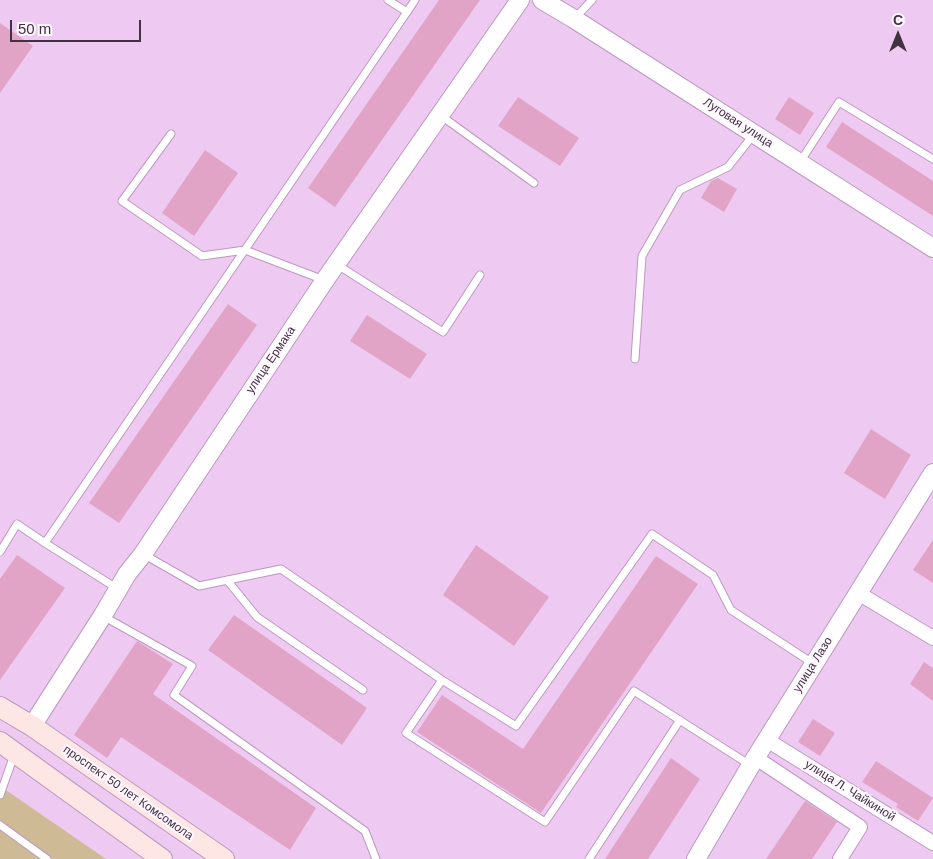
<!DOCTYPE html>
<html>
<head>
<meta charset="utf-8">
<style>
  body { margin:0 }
  #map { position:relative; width:933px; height:859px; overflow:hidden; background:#eecaf2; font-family:Arial,sans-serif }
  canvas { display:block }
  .north { position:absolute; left:873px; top:10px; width:50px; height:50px; -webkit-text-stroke:4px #fef7ff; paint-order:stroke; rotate:0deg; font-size:14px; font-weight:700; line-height:20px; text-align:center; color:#403241 }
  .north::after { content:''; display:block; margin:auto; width:18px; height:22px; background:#403241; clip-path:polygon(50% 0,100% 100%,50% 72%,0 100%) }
  .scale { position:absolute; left:10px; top:20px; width:131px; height:22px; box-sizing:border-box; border:2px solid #403241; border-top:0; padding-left:6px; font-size:15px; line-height:18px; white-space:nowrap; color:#403241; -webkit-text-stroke:4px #fef7ff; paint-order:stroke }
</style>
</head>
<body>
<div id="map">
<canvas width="933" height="859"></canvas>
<div class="north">С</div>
<div class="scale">50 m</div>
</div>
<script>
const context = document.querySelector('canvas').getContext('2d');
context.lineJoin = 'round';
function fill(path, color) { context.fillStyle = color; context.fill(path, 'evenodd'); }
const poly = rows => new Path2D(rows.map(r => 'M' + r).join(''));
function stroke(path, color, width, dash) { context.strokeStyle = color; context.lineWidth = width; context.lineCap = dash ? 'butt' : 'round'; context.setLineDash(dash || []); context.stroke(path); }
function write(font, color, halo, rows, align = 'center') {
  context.font = font + ' Arial,sans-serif'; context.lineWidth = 4.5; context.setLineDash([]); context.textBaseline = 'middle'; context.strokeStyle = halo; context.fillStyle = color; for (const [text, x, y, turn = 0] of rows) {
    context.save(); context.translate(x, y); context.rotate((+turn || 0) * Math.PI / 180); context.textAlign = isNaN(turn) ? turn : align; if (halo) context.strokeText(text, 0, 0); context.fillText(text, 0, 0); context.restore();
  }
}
const green = poly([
  [0,786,106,859,0,859]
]);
const building = poly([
  [439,0,480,0,335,207,308,188],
  [0,23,33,46,0,93],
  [518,97,579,138,560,166,498,126],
  [789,97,814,113,800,135,775,119],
  [842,122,933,181,933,216,826,147],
  [205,150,238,173,194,236,162,213],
  [718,178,737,189,724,212,701,198,711,181],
  [228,304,257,325,119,523,89,503],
  [367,315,427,354,410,379,350,341],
  [871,429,911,455,885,499,844,473],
  [933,540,933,583,913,570],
  [476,545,549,597,514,646,443,595],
  [17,555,65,588,0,680,0,579],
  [656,556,698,584,541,813,417,732,442,695,523,749],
  [234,615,367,708,342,745,208,650],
  [137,641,173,664,153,694,316,808,290,850,121,737,107,758,74,735],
  [924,662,933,668,933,701,910,684],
  [813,719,835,733,820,756,798,742],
  [671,758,700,779,648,859,605,859],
  [876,761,933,798,918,821,896,807,898,804,862,782],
  [805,801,837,822,812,859,766,859]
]);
const service = poly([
  [388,0,407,12,415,0],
  [575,18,592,0],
  [440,115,534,183],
  [171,134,122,201,202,256,245,250,324,280],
  [800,162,839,102,933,159],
  [336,264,443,332,480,275],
  [635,359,642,256,680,190,728,167,754,134],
  [45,543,407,12],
  [0,552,17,524,45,543,118,589],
  [143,554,199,586,281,569,442,680],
  [227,580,257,617,363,690],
  [103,616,192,666,174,695,365,831,376,859],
  [750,765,634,691,545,822,406,733,442,680,516,726,652,534,713,575,731,610,814,664],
  [0,795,14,755],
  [0,825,47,859],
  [589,859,680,720]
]);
const minor = poly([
  [858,593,933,638],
  [767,740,933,843],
  [756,758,860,827,840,859]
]);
const tertiary = poly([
  [542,0,574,19,933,248],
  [32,726,103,615,127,574,143,554,325,280,520,0],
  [696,859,751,765,933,473]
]);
const secondary = poly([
  [0,707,32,726,224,859],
  [0,742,162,859]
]);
const streetNames = [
  ["Луговая улица",738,123,33],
  ["улица Ермака",271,360,-56],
  ["улица Лазо",813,665,-58],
  ["улица Л. Чайкиной",850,791,32],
  ["проспект 50 лет Комсомола",128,793,35]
];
fill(green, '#cebb96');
fill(building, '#e1a4c7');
stroke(service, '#bc99bf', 9);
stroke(minor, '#bc99bf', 16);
stroke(tertiary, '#bc99bf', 20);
stroke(secondary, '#bc99bf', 22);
stroke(service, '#fff', 7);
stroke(minor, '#fff', 14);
stroke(tertiary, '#fff', 18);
stroke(secondary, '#fee6e4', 20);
write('12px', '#403241', '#fef7ff', streetNames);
</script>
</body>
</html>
